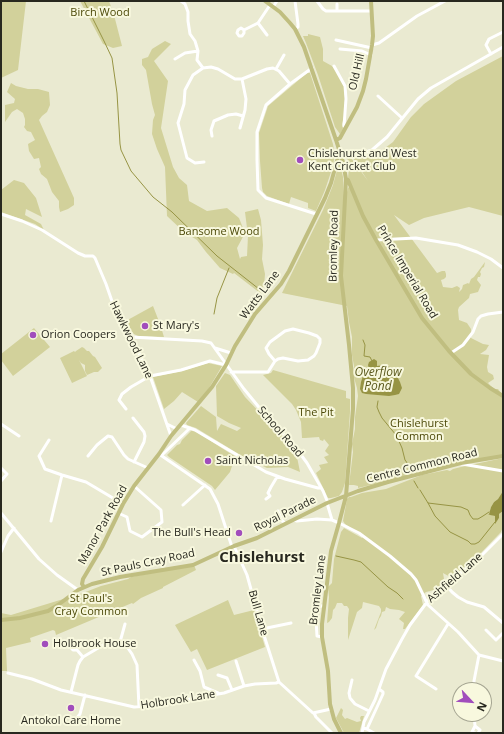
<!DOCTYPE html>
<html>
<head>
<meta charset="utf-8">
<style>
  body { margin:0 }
  #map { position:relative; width:504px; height:734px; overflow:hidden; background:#eaead1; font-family:"Open Sans",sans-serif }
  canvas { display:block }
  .frame { position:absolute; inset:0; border:2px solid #28281f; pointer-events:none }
  .north { position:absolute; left:452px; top:682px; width:40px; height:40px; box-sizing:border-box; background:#f8f8de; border:1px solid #a5a592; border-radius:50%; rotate:116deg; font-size:11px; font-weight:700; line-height:16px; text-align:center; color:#28281f }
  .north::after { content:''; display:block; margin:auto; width:14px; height:18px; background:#a14dbc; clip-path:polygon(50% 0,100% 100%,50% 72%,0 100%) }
</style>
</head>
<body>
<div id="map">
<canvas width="504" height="734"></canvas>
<div class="frame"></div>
<div class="north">N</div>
</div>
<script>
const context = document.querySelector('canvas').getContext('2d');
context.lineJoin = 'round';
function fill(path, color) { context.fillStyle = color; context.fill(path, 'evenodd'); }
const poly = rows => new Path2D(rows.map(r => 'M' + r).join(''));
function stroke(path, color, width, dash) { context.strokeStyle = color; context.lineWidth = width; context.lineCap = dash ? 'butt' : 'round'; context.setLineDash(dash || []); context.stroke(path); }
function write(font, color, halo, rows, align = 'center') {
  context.font = font + ' "Open Sans",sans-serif'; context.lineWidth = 4; context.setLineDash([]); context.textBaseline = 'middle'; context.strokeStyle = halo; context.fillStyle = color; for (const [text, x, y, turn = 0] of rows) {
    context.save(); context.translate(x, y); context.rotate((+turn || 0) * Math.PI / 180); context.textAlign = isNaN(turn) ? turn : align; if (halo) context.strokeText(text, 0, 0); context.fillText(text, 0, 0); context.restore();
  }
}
const green = poly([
  [1,1,26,1,18,70,1,78],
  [80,1,109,1,114,15,122,46,113,48,103,44],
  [308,34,320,37,323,49,323,61,332,66,339,75,344,86,345,98,344,117,342,124,343,129,340,134,335,127,318,75,306,43,303,36,308,36],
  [165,41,171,44,154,61,168,81,161,128,173,167,179,178,187,185,189,201,207,211,227,208,239,218,245,233,237,248,240,259,241,257,247,256,248,236,245,212,258,209,261,220,263,245,262,259,265,274,264,286,260,293,234,273,233,274,220,268,206,252,197,240,184,232,167,216,165,167,157,149,152,134,153,120,155,115,152,104,146,70,142,65,142,59,148,57,152,49],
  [503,56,503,216,469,207,424,218,409,225,394,215,437,273,442,271,445,271,446,274,446,277,444,279,441,280,443,287,452,288,457,286,460,288,459,292,462,289,463,285,468,283,469,284,471,279,474,277,485,262,484,267,482,268,480,272,481,274,480,277,478,277,477,280,481,285,478,292,470,294,469,298,459,307,458,310,459,320,467,323,471,329,471,338,483,344,489,345,486,350,480,354,489,355,487,367,488,372,493,375,494,379,488,383,494,389,498,389,501,393,501,396,503,398,503,456,416,472,405,477,358,488,358,486,354,485,349,485,353,452,352,444,355,429,355,417,358,396,357,388,353,374,354,366,352,355,352,337,349,322,347,306,282,293,323,210,333,185,339,163,340,165,343,177,344,201,346,196,348,188,349,187,352,190,348,178,349,168,346,151,368,181,353,158,373,157,393,142,411,117,424,104,456,81],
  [307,73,310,73,333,144,335,156,331,172,325,190,316,211,308,208,308,203,291,197,289,204,267,196,263,192,262,188,260,161,259,133,268,106],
  [11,83,16,86,28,89,38,89,49,92,50,105,47,112,42,116,39,120,74,198,74,205,68,209,60,212,59,207,59,201,52,192,47,179,41,174,39,169,41,167,39,158,34,159,29,151,28,144,35,140,31,132,27,131,24,127,25,125,25,119,23,113,17,109,12,112,5,122,5,105,14,103,15,99,7,92],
  [14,180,24,183,36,198,42,217,26,209,25,215,41,224,44,230,35,224,1,212,1,190],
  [153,306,160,324,164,337,138,336,134,334,128,328,124,322],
  [34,328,50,347,13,376,1,360,1,354],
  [82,347,84,348,87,351,89,351,93,356,95,357,102,368,98,372,94,372,87,375,85,371,85,365,81,363,79,360,87,376,72,383,60,358,74,351,75,352,76,351],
  [208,363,222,366,209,388,198,402,182,392,174,401,164,409,153,377,182,371],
  [273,370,346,391,346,398,350,399,350,412,345,483,342,492,339,496,331,498,328,498,316,473,321,469,319,465,328,463,324,457,329,455,325,451,329,445,324,439,323,441,320,440,319,437,305,438,302,438,301,422,296,410,292,404,263,375,271,373],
  [225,373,230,375,245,397,292,446,297,455,297,457,300,472,288,467,267,468,242,456,196,428,187,425,186,423,201,406,216,417,217,431,221,424,237,431,241,428,229,423,217,416,216,386],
  [192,430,195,431,236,457,232,466,230,472,215,490,212,486,169,457,167,455,177,445,180,444,182,440],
  [503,458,503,491,498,499,494,502,491,507,489,514,495,516,495,523,499,518,499,514,503,511,503,527,501,532,480,554,452,578,443,573,444,579,440,586,434,590,426,592,421,596,423,605,405,629,403,629,404,623,399,619,405,612,399,610,390,609,386,607,385,611,382,612,381,616,379,619,376,628,374,630,381,612,381,609,379,606,363,602,362,608,357,612,348,640,348,618,349,609,347,606,344,606,342,603,337,603,335,608,333,610,332,618,329,622,327,623,329,597,328,587,332,583,334,559,341,532,344,528,362,538,363,536,345,524,343,521,347,499,349,497,351,497,362,493,386,489,422,475,447,470,450,471,453,469,461,467],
  [194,565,196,570,163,587,163,588,141,598,133,604,132,603,56,635,55,631,53,630,30,638,31,642,6,648,7,671,1,671,1,613,11,615,83,593,101,586,128,579,131,577],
  [228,600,234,615,254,610,265,647,207,670,197,649,191,652,175,625],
  [341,708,343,710,342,715,345,719,347,718,357,722,361,721,360,718,361,716,364,716,359,733,344,733,336,718]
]);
const water = poly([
  [374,359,377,361,377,366,384,365,388,366,391,368,397,376,400,382,402,388,399,394,395,395,389,396,366,394,362,393,360,389,361,382,364,373,366,372,366,370,369,369,368,365,369,362],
  [503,491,503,511,499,514,499,518,495,524,495,516,490,515,488,514,489,514,491,507,494,502,498,499]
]);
const stream = poly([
  [84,1,104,41,112,58,117,93,120,144,121,150,131,171,153,197,172,212,217,256,259,289],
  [214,314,217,298,229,268],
  [363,340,365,345,364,356,370,357,372,361],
  [378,401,377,407,379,412,382,418,396,435],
  [398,439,402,448,405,460,408,464,410,470],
  [414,481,418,488],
  [420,490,428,503,461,507,468,510,470,515,473,519,478,519,483,516,489,512],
  [428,503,435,516,450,532,468,541,471,544,475,544,479,542,495,522],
  [336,556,354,560,361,562,388,587,397,593,403,599]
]);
const minor = poly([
  [181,1,185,4,188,12,188,21,190,34,195,41,198,51,197,60,203,68],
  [295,1,298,24,298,27,295,29],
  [317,1,323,9,326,11,371,11],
  [273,7,277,1],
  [337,11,337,4],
  [258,23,270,5],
  [244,30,244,33,242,36,239,36,237,33,238,30,241,28,244,30,258,23,267,35],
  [336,40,372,48],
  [372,45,379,43,417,16,445,1],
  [340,49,362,51,371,55],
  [491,54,486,45,489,39,503,32],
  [175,59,185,53,198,51],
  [334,66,345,86,346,99,344,126,346,127],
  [312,68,290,84,266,105,257,132,257,160,258,190,266,198,316,214],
  [276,69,284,55],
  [378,96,402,118],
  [240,128,245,110,246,99,242,79],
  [212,136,211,130,214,121,228,115,236,114,243,116],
  [341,156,346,153,366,152,372,150,387,137,418,99,431,88,503,47],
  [204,162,195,163,187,158,178,123,184,104,185,90,193,75,203,68,211,67,218,69,235,79,242,79,267,69,273,68,279,71,290,84],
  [1,214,22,221,42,230,78,253,85,256,93,256,95,258,106,284,114,307,131,337,150,376,171,436],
  [376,240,416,238,458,245,477,252,491,259,503,268],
  [131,337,202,341,211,343,244,389,267,417,293,444,307,463,323,491,328,503],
  [215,348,231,353],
  [451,353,463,345,473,332,478,319,481,316,488,314,503,312],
  [231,372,268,372,275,361,269,354,266,348,270,342,285,331,293,329,309,333,317,336,320,339,320,343,316,353,314,356,308,360,298,361,283,358,278,359,275,361],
  [126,409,119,400,122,394,131,387,150,376,181,370,210,361,226,365],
  [133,418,144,432,145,436,144,442,134,462],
  [1,424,19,436],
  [167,424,177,429],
  [181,425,195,430,266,472,285,479,318,488,321,488],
  [49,440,39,456,45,469,62,475,86,482,123,504],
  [159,454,210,489,218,504,232,547],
  [162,455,190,428],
  [88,456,97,445,108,436,112,437,124,455,128,459,148,468],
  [462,464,503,471],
  [1,468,7,474,1,481],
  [266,499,270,496,268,493,271,487,277,477],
  [327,503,332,520],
  [183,505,205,485],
  [278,511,282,521,283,521,285,524],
  [1,513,39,559,57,575,78,590],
  [118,513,127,517,130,531,142,537,162,522,161,510,134,486],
  [294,520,297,521,317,519,332,520,339,523,359,533,390,556,411,574,416,580,428,605,458,632,479,655,503,661],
  [51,521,62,475],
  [234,546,247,575,262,629,279,682,313,713,331,709],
  [1,552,8,536,14,528],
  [446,585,452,592,458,597,467,602,484,607,503,623],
  [262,629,291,623],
  [486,630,496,640,503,633],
  [322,637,317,636,316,619,317,609,320,606,324,606],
  [120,642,125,624],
  [77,650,73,650,72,649,71,647,72,644,76,645,77,647,77,650,83,657],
  [194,660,200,671,204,687,218,693],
  [236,661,244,686],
  [8,673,32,679,61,690,134,707,149,706,224,693,244,686,255,684,276,683,279,682],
  [218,675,227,678,232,690],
  [352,680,349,693,350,698,355,704,369,711],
  [436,689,416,676,448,624],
  [474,690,474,681,479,655],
  [71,692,78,665,80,661,83,657,110,641,114,641,120,642,125,644,132,654,137,665,139,707],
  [314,713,316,717,332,733],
  [474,714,475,726],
  [73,723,80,714,85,695],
  [363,728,367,729,374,733],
  [367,729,383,694,383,692,379,689],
  [362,733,364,722,375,700,386,669,402,639,410,625,430,598,479,558,503,534],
  [475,733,472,732,475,726,480,730,478,733]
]);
const major = poly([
  [265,1,280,12,290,23,295,29,304,47,336,140,343,162,346,179,341,276,349,345,353,388,353,409,346,496,339,523,331,551,322,624,322,637,328,671,330,704,334,719,341,733],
  [336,140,340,138,357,107,363,91,366,79,372,45,373,36,371,1],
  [346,179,348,180,363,216,376,240,422,318,449,351,471,374,490,388,503,396],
  [84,587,82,584,83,579,102,547,123,504,134,486,159,454,171,436,212,387,226,365,235,346,255,314,281,284,289,271,325,198,331,183,337,161,338,157,341,156],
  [1,620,20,618,48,611,58,605,78,590,92,584,120,577,193,565,234,546,257,538,327,503,358,491,388,482,461,463,503,456]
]);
const markers = [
  [300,160,4,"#a14dbc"],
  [145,326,4,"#a14dbc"],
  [33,335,4,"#a14dbc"],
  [208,461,4,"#a14dbc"],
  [239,533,4,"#a14dbc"],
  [45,644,4,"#a14dbc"],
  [71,708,4,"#a14dbc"]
];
const parkNames = [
  ["Birch Wood",100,13],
  ["Bansome Wood",219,232],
  ["The Pit",316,413],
  ["Chislehurst",419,424],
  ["Common",419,437],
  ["St Paul's",91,599],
  ["Cray Common",91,612]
];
const streetNames = [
  ["Old Hill",357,72,-77],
  ["Bromley Road",334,246,-89],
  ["Prince Imperial Road",407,272,59],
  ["Watts Lane",260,295,-53],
  ["Hawkwood Lane",131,340,64],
  ["School Road",280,432,49],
  ["Centre Common Road",422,466,-14],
  ["Royal Parade",285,514,-26],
  ["Manor Park Road",103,525,-61],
  ["St Pauls Cray Road",148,563,-12],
  ["Ashfield Lane",455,578,-41],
  ["Bromley Lane",318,590,-83],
  ["Bull Lane",258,613,74],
  ["Holbrook Lane",178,700,-9]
];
const poiNames = [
  ["Chislehurst and West",308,154],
  ["Kent Cricket Club",308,167],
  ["St Mary's",153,326],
  ["Orion Coopers",41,335],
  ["Saint Nicholas",216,461],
  ["The Bull's Head",231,533,"right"],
  ["Holbrook House",53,644],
  ["Antokol Care Home",71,721,"center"]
];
const waterNames = [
  ["Overflow",378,373],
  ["Pond",378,387]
];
const districtNames = [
  ["Chislehurst",262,558]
];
fill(green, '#d2d19b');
fill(water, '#979444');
stroke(stream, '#979444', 1);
stroke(minor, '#fff', 3);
stroke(major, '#c0be80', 4);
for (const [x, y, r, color] of markers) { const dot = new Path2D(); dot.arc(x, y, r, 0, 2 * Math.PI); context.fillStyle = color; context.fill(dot); stroke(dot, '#f8f8de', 1.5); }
write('11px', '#4c4908', '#f8f8de', parkNames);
write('11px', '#28281f', '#f8f8de', streetNames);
write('11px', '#28281f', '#f8f8de', poiNames, 'left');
write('italic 12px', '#5b591d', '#f8f8de', waterNames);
write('bold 15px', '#28281f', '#f8f8de', districtNames);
</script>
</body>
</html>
